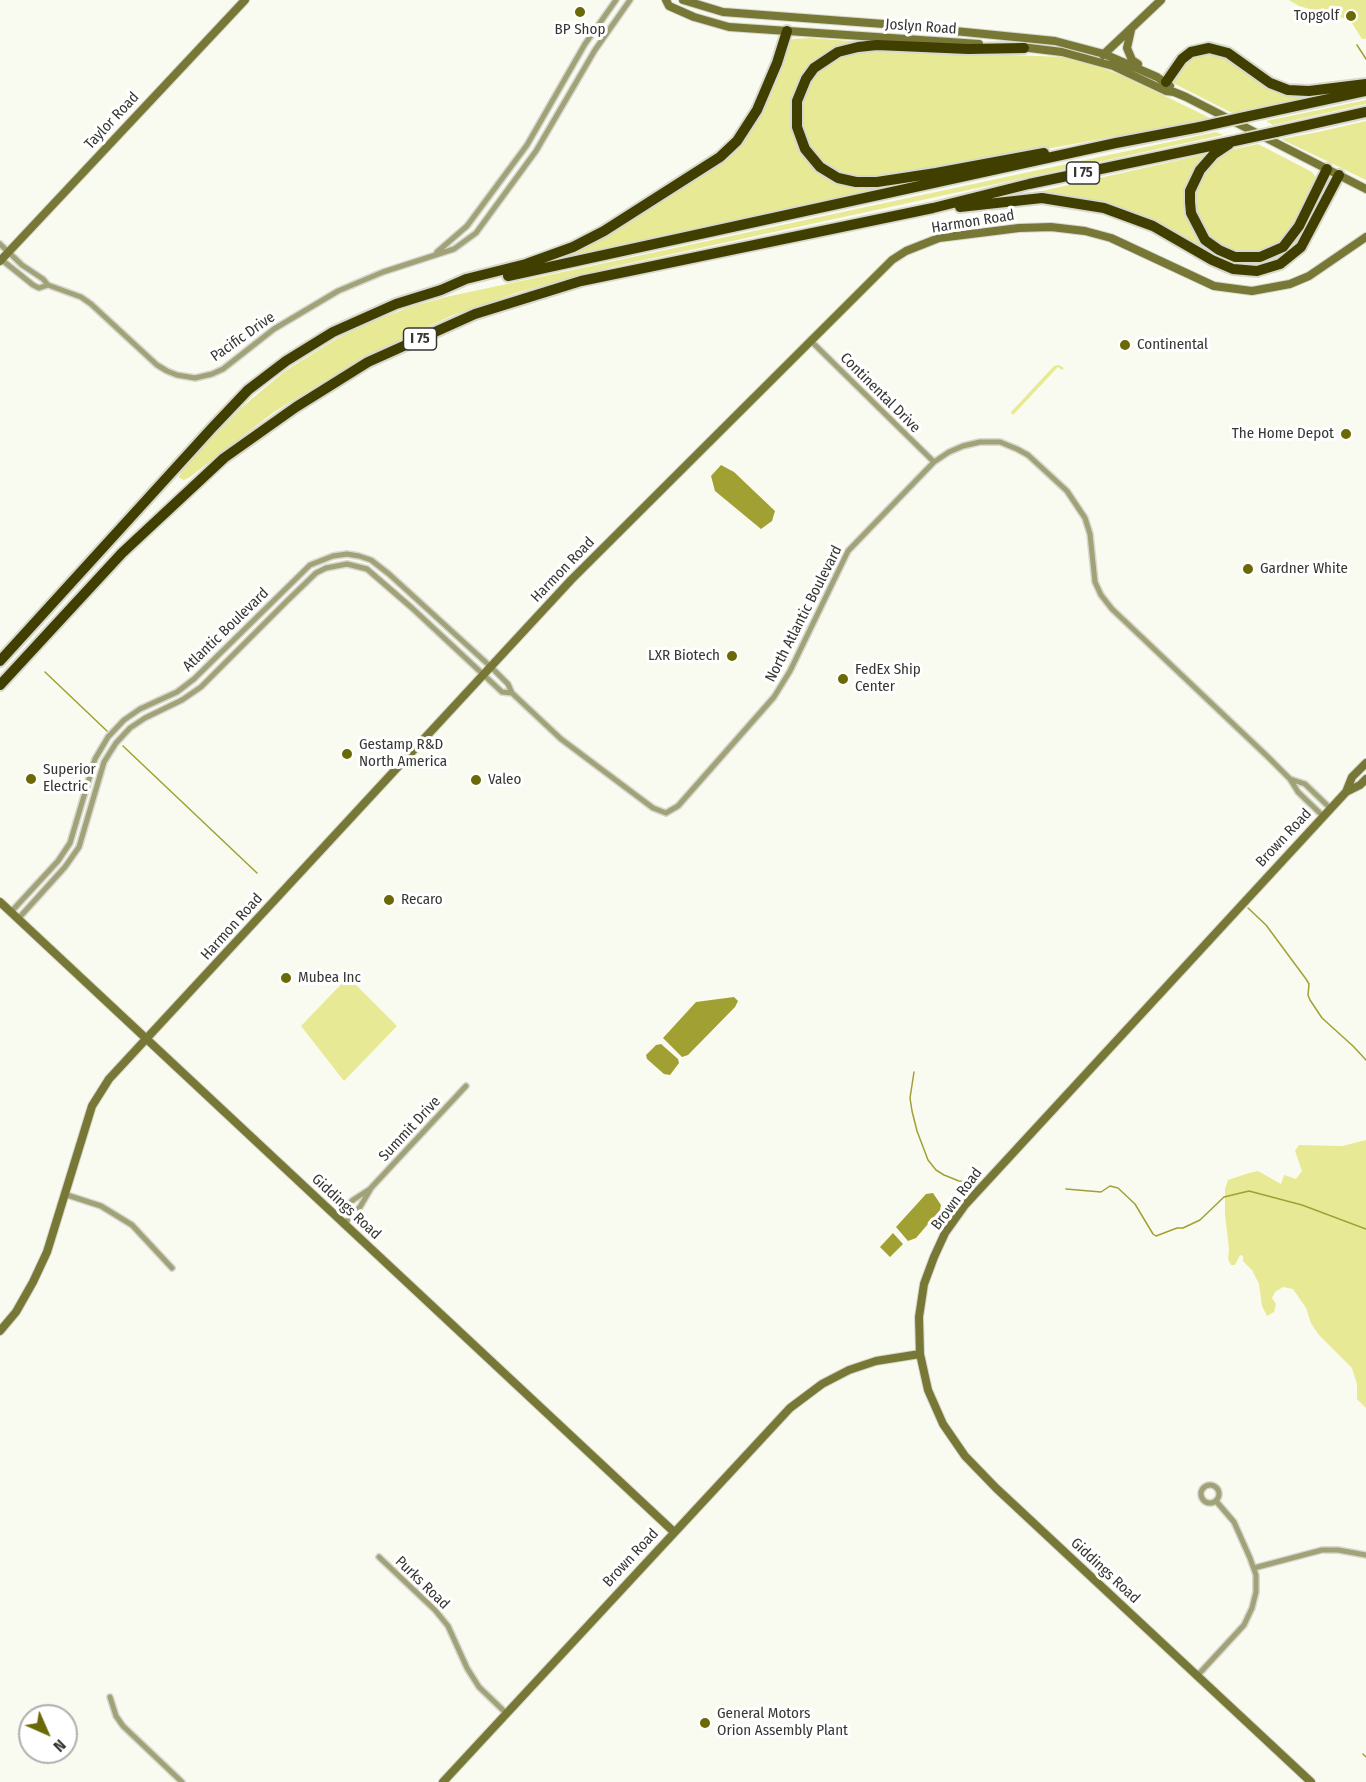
<!DOCTYPE html>
<html>
<head>
<meta charset="utf-8">
<style>
  body { margin:0 }
  #map { position:relative; width:1366px; height:1782px; overflow:hidden; background:#fafbf0; font-family:"Fira Sans Condensed",sans-serif }
  canvas { display:block }
  .north { position:absolute; left:18px; top:1704px; width:60px; height:60px; box-sizing:border-box; background:#fff; border:2px solid #afafad; border-radius:50%; rotate:135deg; font-size:16px; font-weight:700; line-height:24px; text-align:center; color:#363733 }
  .north::after { content:''; display:block; margin:auto; width:21px; height:27px; background:#6a6905; clip-path:polygon(50% 0,100% 100%,50% 72%,0 100%) }
</style>
</head>
<body>
<div id="map">
<canvas width="1366" height="1782"></canvas>
<div class="north">N</div>
</div>
<script>
const context = document.querySelector('canvas').getContext('2d');
context.lineJoin = 'round';
function fill(path, color) { context.fillStyle = color; context.fill(path, 'evenodd'); }
const poly = rows => new Path2D(rows.map(r => 'M' + r).join(''));
function stroke(path, color, width, dash) { context.strokeStyle = color; context.lineWidth = width; context.lineCap = dash ? 'butt' : 'round'; context.setLineDash(dash || []); context.stroke(path); }
function write(font, color, halo, rows, align = 'center') {
  context.font = font + ' "Fira Sans Condensed",sans-serif'; context.lineWidth = 6; context.setLineDash([]); context.textBaseline = 'middle'; context.strokeStyle = halo; context.fillStyle = color; for (const [text, x, y, turn = 0] of rows) {
    context.save(); context.translate(x, y); context.rotate((+turn || 0) * Math.PI / 180); context.textAlign = isNaN(turn) ? turn : align; if (halo) context.strokeText(text, 0, 0); context.fillText(text, 0, 0); context.restore();
  }
}
const green = poly([
  [1289,0,1366,0,1366,39,1362,39,1350,20,1299,6],
  [809,38,864,42,812,68,794,125,830,178,932,178,561,258,561,256,736,149,750,133,761,115,789,42,793,39],
  [873,50,1064,57,1092,64,1126,77,1212,119,880,179,863,180,839,174,822,163,809,146,802,127,800,113,803,96,810,82,818,71,836,58,851,52],
  [1205,52,1229,58,1260,80,1311,96,1234,114,1171,82,1175,72,1192,56],
  [1366,100,1366,104,1273,125,1266,121],
  [1366,121,1366,180,1281,139,1318,132],
  [1216,132,1223,135,612,267,519,292,451,316,359,360,274,412,190,477,184,480,179,478,182,469,241,408,285,371,336,339,371,322,410,307,446,297],
  [1258,144,1312,172,1317,179,1294,227,1280,243,1254,254,1228,251,1208,236,1196,213,1196,189,1200,178,1210,164,1219,157,1234,149],
  [1210,153,1188,195,1212,250,1268,258,1319,198,1321,199,1296,245,1286,254,1261,265,1234,264,1220,259,1157,224,1020,196],
  [1059,365,1064,368,1062,370,1058,367,1013,415,1012,414,1011,412,1054,366],
  [348,977,397,1026,344,1081,301,1026],
  [1366,1140,1366,1408,1357,1399,1357,1384,1352,1368,1318,1334,1311,1323,1306,1308,1293,1289,1283,1287,1275,1292,1272,1298,1276,1304,1274,1312,1267,1316,1262,1306,1259,1284,1252,1270,1243,1261,1243,1256,1240,1255,1235,1265,1231,1265,1228,1259,1229,1249,1225,1214,1225,1189,1228,1180,1249,1173,1258,1171,1281,1184,1284,1175,1296,1179,1302,1171,1295,1151,1299,1145,1342,1146]
]);
const water = poly([
  [721,465,734,472,775,511,772,521,761,529,715,491,711,476],
  [734,997,738,1001,735,1007,688,1055,682,1057,663,1038,696,1002],
  [661,1044,678,1059,679,1063,670,1075,664,1074,647,1059,646,1055,656,1045],
  [933,1193,941,1205,940,1210,916,1238,908,1241,896,1227,926,1194],
  [893,1233,903,1244,890,1257,880,1247]
]);
const stream = poly([
  [1357,45,1366,59],
  [45,672,107,731],
  [123,746,257,873],
  [1248,908,1266,925,1306,979,1309,984,1308,995,1310,1000,1322,1018,1353,1046,1366,1060],
  [914,1072,910,1098,912,1111,917,1131,928,1160,936,1170,944,1175,959,1181,975,1182],
  [1066,1189,1101,1192,1110,1186,1118,1188,1135,1204,1153,1234,1156,1236,1177,1228,1183,1228,1200,1220,1224,1197,1249,1191,1302,1205,1366,1229],
  [1363,1754,1366,1757]
]);
const street = poly([
  [0,244,22,265,43,279,48,285,81,297,91,304,157,365,167,371,177,375,195,378,212,374,223,369,274,329,338,291,383,272,454,249,476,233,536,151,595,50,630,0],
  [437,252,467,226,527,145,585,44,616,0],
  [2,260,33,285,39,288,48,285],
  [810,340,934,462],
  [1290,779,1305,784,1330,808],
  [11,912,58,861,70,843,95,759,108,737,124,720,140,709,177,692,194,679,310,565,333,556,347,554,359,556,371,560,389,574,491,667,508,684,512,693,561,739,653,808,666,813,678,806,774,697,790,671,848,551,934,462,949,452,963,446,980,442,1000,442,1017,449,1028,455,1067,491,1085,518,1090,534,1095,582,1101,595,1112,609,1267,756,1290,779,1298,792,1323,816],
  [18,919,65,867,79,847,104,762,116,743,130,728,145,718,182,700,201,687,286,602,316,573,326,568,347,564,367,569,412,608,502,692,512,693],
  [64,1194,101,1206,132,1225,172,1268],
  [337,1217,353,1200,370,1189,466,1086],
  [344,1224,360,1207,370,1190],
  '1201 1494a9 9 0 1 1 18 0a9 9 0 1 1-18 0Z',
  [379,1557,435,1610,448,1626,467,1668,479,1687,507,1714],
  [1254,1568,1322,1550,1338,1550,1366,1555],
  [1197,1676,1244,1625,1252,1608,1256,1592,1256,1575,1250,1558,1234,1522,1216,1501],
  [110,1697,116,1716,123,1726,182,1782]
]);
const secondary = poly([
  [666,0,669,6,694,17,729,27,979,44],
  [683,0,723,12,884,24,1055,41,1104,54,1157,77,1170,86],
  [1131,30,1127,48,1132,60,1138,64],
  [1021,47,1062,52,1113,66,1166,91,1174,92,1186,97,1366,189],
  [1103,55,1161,0],
  [0,261,245,0],
  [1346,792,1360,785,1366,779],
  [0,902,674,1532],
  [0,1331,16,1312,33,1282,47,1252,92,1106,109,1079,571,580,892,260,906,251,939,238,1019,228,1051,227,1085,231,1111,238,1214,286,1252,291,1290,284,1309,276,1366,237],
  [443,1782,790,1408,822,1384,849,1370,876,1361,920,1354],
  [1311,1782,996,1488,965,1456,943,1424,928,1390,920,1354,919,1317,924,1284,934,1257,945,1233,965,1205,1346,792,1352,777,1366,763]
]);
const highway = poly([
  [1024,48,968,49,877,45,858,47,838,52,814,68,806,79,797,101,797,127,805,149,820,167,838,178,856,182,877,182,936,173,1044,153],
  [1166,82,1182,59,1191,52,1209,48,1228,53,1270,83,1288,90,1309,91,1366,84],
  [1245,117,1366,91],
  [1276,132,1366,112],
  [1229,144,1214,154,1200,170,1190,191,1190,202,1191,213,1205,240,1219,250,1235,257,1260,257,1283,247,1299,226,1327,169],
  [960,207,1042,198,1104,208,1153,226,1212,260,1233,269,1257,271,1280,264,1301,247,1339,175],
  [508,276,1116,143,1200,127],
  [0,661,211,429,248,390,286,361,333,332,396,304,441,290,466,279,526,264,573,247,604,231,720,157,737,141,757,110,777,63,787,31],
  [0,685,122,553,224,458,296,407,368,362,475,314,581,281,933,208,1029,184,1239,140]
]);
const highwayBridge = poly([
  [1200,127,1245,117],
  [1239,140,1276,132]
]);
const markers = [
  [580,12,6,"#6a6905"],
  [1351,16,6,"#6a6905"],
  [1125,345,6,"#6a6905"],
  [1346,434,6,"#6a6905"],
  [1248,569,6,"#6a6905"],
  [732,656,6,"#6a6905"],
  [843,679,6,"#6a6905"],
  [347,754,6,"#6a6905"],
  [31,779,6,"#6a6905"],
  [476,780,6,"#6a6905"],
  [389,900,6,"#6a6905"],
  [286,978,6,"#6a6905"],
  [705,1723,6,"#6a6905"]
];
const shields = [
  [1083,173,33],
  [420,339,33]
];
const shieldNames = [
  ["I 75",1083,173],
  ["I 75",420,339]
];
const poiNames = [
  ["Topgolf",1339,16,"right"],
  ["BP Shop",580,30,"center"],
  ["Continental",1137,345],
  ["The Home Depot",1334,434,"right"],
  ["Gardner White",1260,569],
  ["LXR Biotech",720,656,"right"],
  ["FedEx Ship",855,670],
  ["Center",855,687],
  ["Gestamp R&D",359,745],
  ["North America",359,762],
  ["Superior",43,770],
  ["Electric",43,787],
  ["Valeo",488,780],
  ["Recaro",401,900],
  ["Mubea Inc",298,978],
  ["General Motors",717,1714],
  ["Orion Assembly Plant",717,1731]
];
const streetNames = [
  ["Joslyn Road",921,27,4],
  ["Taylor Road",112,121,-47],
  ["Harmon Road",973,222,-9],
  ["Pacific Drive",243,337,-35],
  ["Continental Drive",880,393,45],
  ["Harmon Road",563,570,-46],
  ["North Atlantic Boulevard",804,614,-63],
  ["Atlantic Boulevard",226,630,-44],
  ["Brown Road",1284,838,-47],
  ["Harmon Road",232,927,-48],
  ["Summit Drive",410,1129,-47],
  ["Brown Road",957,1199,-53],
  ["Giddings Road",346,1207,43],
  ["Brown Road",631,1558,-47],
  ["Giddings Road",1105,1571,43],
  ["Purks Road",422,1583,44]
];
fill(green, '#e8e994');
fill(water, '#a1a033');
stroke(stream, '#a1a033', 1.5);
stroke(street, '#d7d8ce', 8);
stroke(secondary, '#d7d8ce', 10);
stroke(highway, '#d7d8ce', 14);
stroke(street, '#a1a278', 5);
stroke(secondary, '#787836', 8);
stroke(highway, '#403f00', 10);
stroke(highwayBridge, '#d7d8ce', 14, []);
stroke(highwayBridge, '#403f00', 10);
for (const [x, y, r, color] of markers) { const dot = new Path2D(); dot.arc(x, y, r, 0, 2 * Math.PI); context.fillStyle = color; context.fill(dot); stroke(dot, '#fff', 2); }
for (const [x, y, w] of shields) { const box = new Path2D(); box.roundRect(x - w / 2, y - 11, w, 22, 4.5); context.fillStyle = '#fff'; context.fill(box); stroke(box, '#363733', 1.5); }
write('bold 14px', '#363733', null, shieldNames);
write('15px', '#363733', '#fff', poiNames, 'left');
write('15px', '#363733', '#fff', streetNames);
</script>
</body>
</html>
